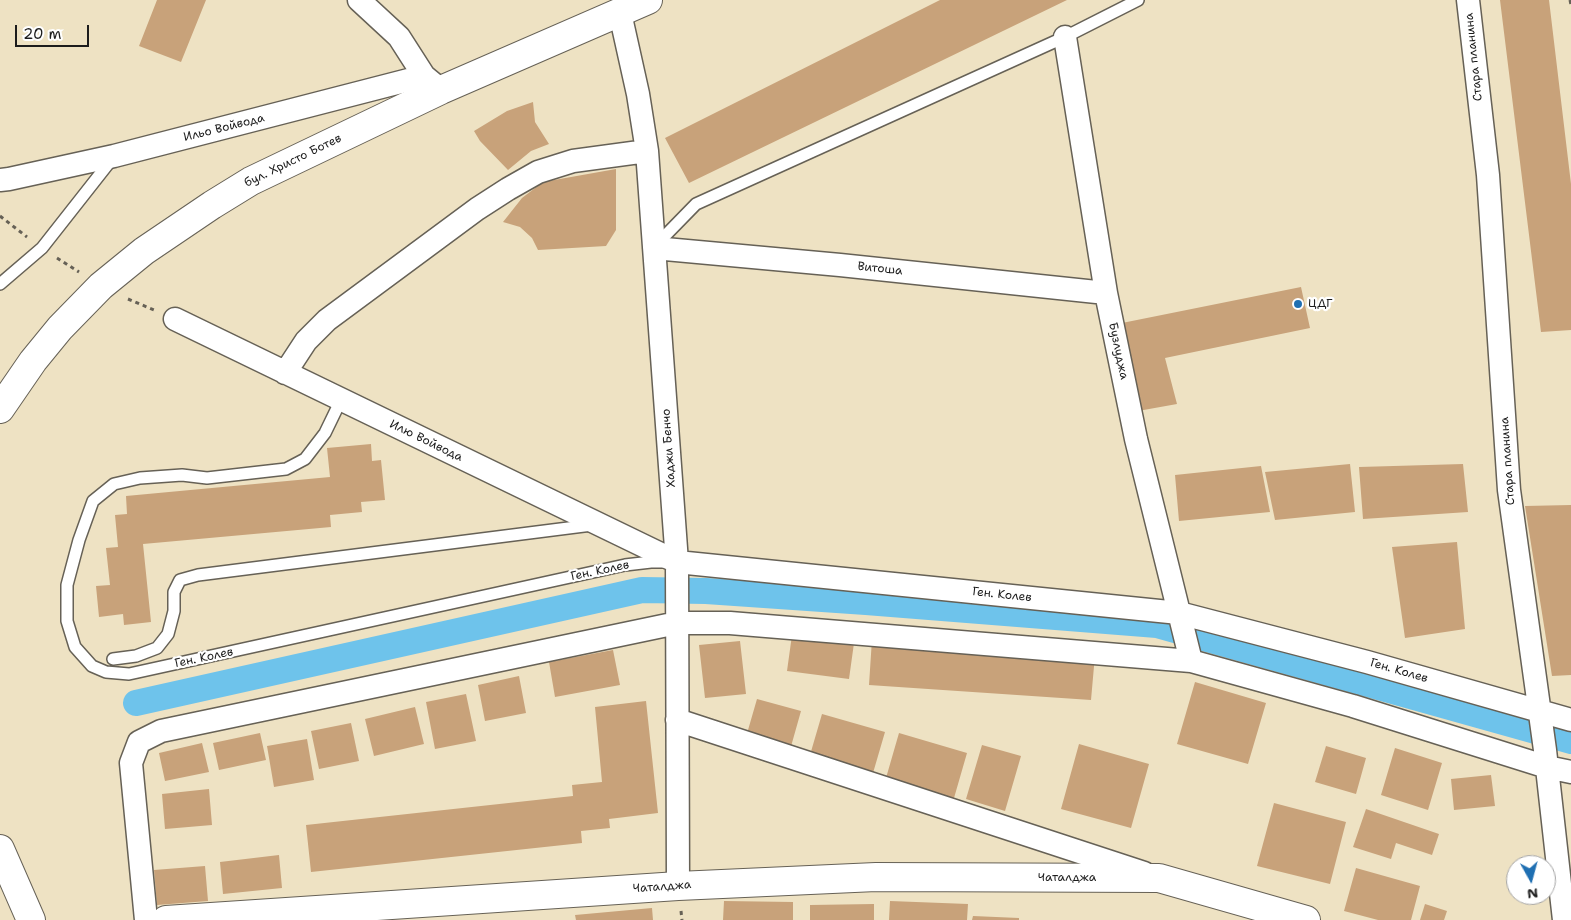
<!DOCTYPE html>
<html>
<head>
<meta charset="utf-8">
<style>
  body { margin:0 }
  #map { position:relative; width:1571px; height:920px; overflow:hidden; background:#eee2c3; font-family:"Shantell Sans",sans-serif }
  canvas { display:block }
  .north { position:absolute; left:1506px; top:855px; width:50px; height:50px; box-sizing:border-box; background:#fff; border:1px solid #a4a4a4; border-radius:50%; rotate:173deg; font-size:14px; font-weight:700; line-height:20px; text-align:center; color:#1c1c1c }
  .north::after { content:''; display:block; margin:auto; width:18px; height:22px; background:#1f6fb2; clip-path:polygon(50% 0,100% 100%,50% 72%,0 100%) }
  .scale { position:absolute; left:15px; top:25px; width:74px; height:22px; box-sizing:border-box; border:2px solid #1c1c1c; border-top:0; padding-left:6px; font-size:15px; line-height:18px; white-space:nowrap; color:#1c1c1c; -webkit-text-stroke:4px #fff; paint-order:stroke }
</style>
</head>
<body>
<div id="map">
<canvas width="1571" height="920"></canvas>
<div class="north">N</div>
<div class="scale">20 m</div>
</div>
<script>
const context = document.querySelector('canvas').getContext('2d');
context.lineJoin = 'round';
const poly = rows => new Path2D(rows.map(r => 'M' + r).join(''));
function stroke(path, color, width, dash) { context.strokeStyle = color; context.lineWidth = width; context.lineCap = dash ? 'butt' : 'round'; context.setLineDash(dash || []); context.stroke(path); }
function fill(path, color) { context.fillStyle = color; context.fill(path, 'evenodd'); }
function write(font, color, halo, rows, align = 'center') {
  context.font = font + ' "Shantell Sans",sans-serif'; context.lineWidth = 4.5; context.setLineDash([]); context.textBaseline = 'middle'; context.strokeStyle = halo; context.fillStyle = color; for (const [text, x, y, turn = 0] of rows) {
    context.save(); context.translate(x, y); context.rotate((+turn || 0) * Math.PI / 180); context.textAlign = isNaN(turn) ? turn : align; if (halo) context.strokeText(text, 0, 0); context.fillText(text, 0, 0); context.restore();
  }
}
const canal = poly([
  [136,703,642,590,706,591,866,602,1157,625,1571,741]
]);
const building = poly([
  [157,0,206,0,181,62,139,46],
  [940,0,1067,0,689,183,665,138],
  [1500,0,1549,0,1571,184,1571,330,1541,332],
  [533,102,535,122,549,144,531,151,508,170,480,141,474,131,507,111],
  [616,169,616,230,606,246,538,250,532,238,520,227,503,222,522,198,543,182],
  [1301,287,1310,328,1165,358,1177,404,1138,411,1117,324],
  [371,444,372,461,381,460,385,500,361,502,362,512,330,515,331,527,143,544,151,622,124,625,123,614,99,617,96,586,110,585,106,548,118,547,115,515,127,514,126,496,330,477,327,448],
  [1350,464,1355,512,1275,520,1265,472],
  [1463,464,1468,512,1363,519,1359,467],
  [1261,466,1270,512,1179,521,1175,475],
  [1571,505,1571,675,1552,676,1525,506],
  [1457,542,1465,629,1405,638,1392,547],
  [792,635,854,643,849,679,787,671],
  [872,639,1095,655,1091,700,869,685],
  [740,641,746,694,705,698,699,645],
  [613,650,620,685,555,697,549,662],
  [519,676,526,713,485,721,478,685],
  [1195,682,1266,703,1248,764,1177,744],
  [466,694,476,741,435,749,426,702],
  [757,699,801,711,790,750,746,737],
  [646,701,658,813,609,819,610,828,581,831,582,843,311,872,306,825,573,796,572,785,602,782,595,707],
  [415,707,424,744,374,756,365,719],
  [822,714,885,732,873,773,810,755],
  [351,723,359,761,319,769,311,731],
  [260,733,266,760,219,770,213,743],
  [899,733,967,753,954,798,886,778],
  [307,739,314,780,274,787,267,746],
  [202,743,209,772,165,781,159,753],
  [1079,744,1149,764,1131,828,1061,809],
  [982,745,1021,756,1005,811,966,799],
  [1326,746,1366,758,1356,794,1315,782],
  [1395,748,1442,763,1428,810,1381,795],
  [1491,775,1495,806,1454,810,1451,779],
  [209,789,212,825,165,829,162,794],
  [1274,803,1346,822,1330,884,1257,866],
  [1366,809,1439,834,1432,855,1396,843,1391,859,1353,847],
  [279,855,282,888,223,894,220,862],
  [205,866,208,901,157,905,154,870],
  [1356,868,1420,886,1411,920,1378,920,1344,911],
  [724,901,793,902,793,920,723,920],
  [890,901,968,904,967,920,889,920],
  [874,904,874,920,810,920,810,905],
  [1425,904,1447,911,1444,920,1420,920],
  [652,908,653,920,576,920,575,915],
  [973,916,1019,918,1019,920,972,920]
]);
const path = poly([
  [1570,0,1571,5],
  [0,216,27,237],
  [57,258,79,272],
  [128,299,154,310],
  [681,911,682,920]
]);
const lane = poly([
  [655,246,696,204,1065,37,1138,0],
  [0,284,42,248,112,159],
  [341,400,325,433,305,459,286,469,207,478,182,475,140,478,114,484,93,501,79,540,67,585,67,621,75,647,92,666,106,672,129,674,625,565,651,562,665,562],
  [113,659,136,656,157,648,168,634,174,611,174,592,180,580,198,575,592,525]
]);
const street = poly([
  [359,0,399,37,424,76],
  [1468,0,1488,175,1509,490,1545,750,1564,920],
  [620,13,638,94,647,151,677,562,678,886],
  [1065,37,1106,293,1136,439,1191,661],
  [0,180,9,179,114,156,424,76,441,90],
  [654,248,840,265,1106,293],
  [175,319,677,562,1179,613,1367,662,1571,720],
  [285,373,306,341,327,320,477,209,508,189,538,172,573,161,647,151],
  [677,720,1144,873],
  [146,920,131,763,139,742,161,731,677,623,730,623,1191,661,1353,706,1547,767,1571,772]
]);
const secondary = poly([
  [0,409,33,361,60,328,101,286,144,251,212,205,251,181,441,90,648,0],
  [0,849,31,920],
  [166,920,678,886,876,877,1159,878,1306,920]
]);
const markers = [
  [1298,304,5,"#1f6fb2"]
];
const streetNames = [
  ["Стара планина",1474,57,-96],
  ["Ильо Войвода",224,128,-14],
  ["бул. Христо Ботев",293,161,-26],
  ["Витоша",880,269,6],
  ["Бузлуджа",1118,351,78],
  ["Илю Войвода",426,441,26],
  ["Хаджи Бенчо",669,448,-94],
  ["Стара планина",1508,461,-94],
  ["Ген. Колев",600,571,-12],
  ["Ген. Колев",1002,595,6],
  ["Ген. Колев",204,658,-12],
  ["Ген. Колев",1399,671,16],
  ["Чаталджа",1067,878],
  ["Чаталджа",662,887,-4]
];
const poiNames = [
  ["ЦДГ",1308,304]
];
stroke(canal, '#6ec3eb', 26);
fill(building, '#c8a27a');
stroke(lane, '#666156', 14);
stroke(street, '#666156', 25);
stroke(secondary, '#666156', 30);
stroke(path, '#666156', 3, [4, 4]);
stroke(lane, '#fff', 11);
stroke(street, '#fff', 22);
stroke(secondary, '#fff', 28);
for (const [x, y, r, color] of markers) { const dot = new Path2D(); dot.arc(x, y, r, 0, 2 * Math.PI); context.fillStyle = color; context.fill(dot); stroke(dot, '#fff', 2); }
write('12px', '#1c1c1c', '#fff', streetNames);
write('12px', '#1c1c1c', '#fff', poiNames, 'left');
</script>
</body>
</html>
